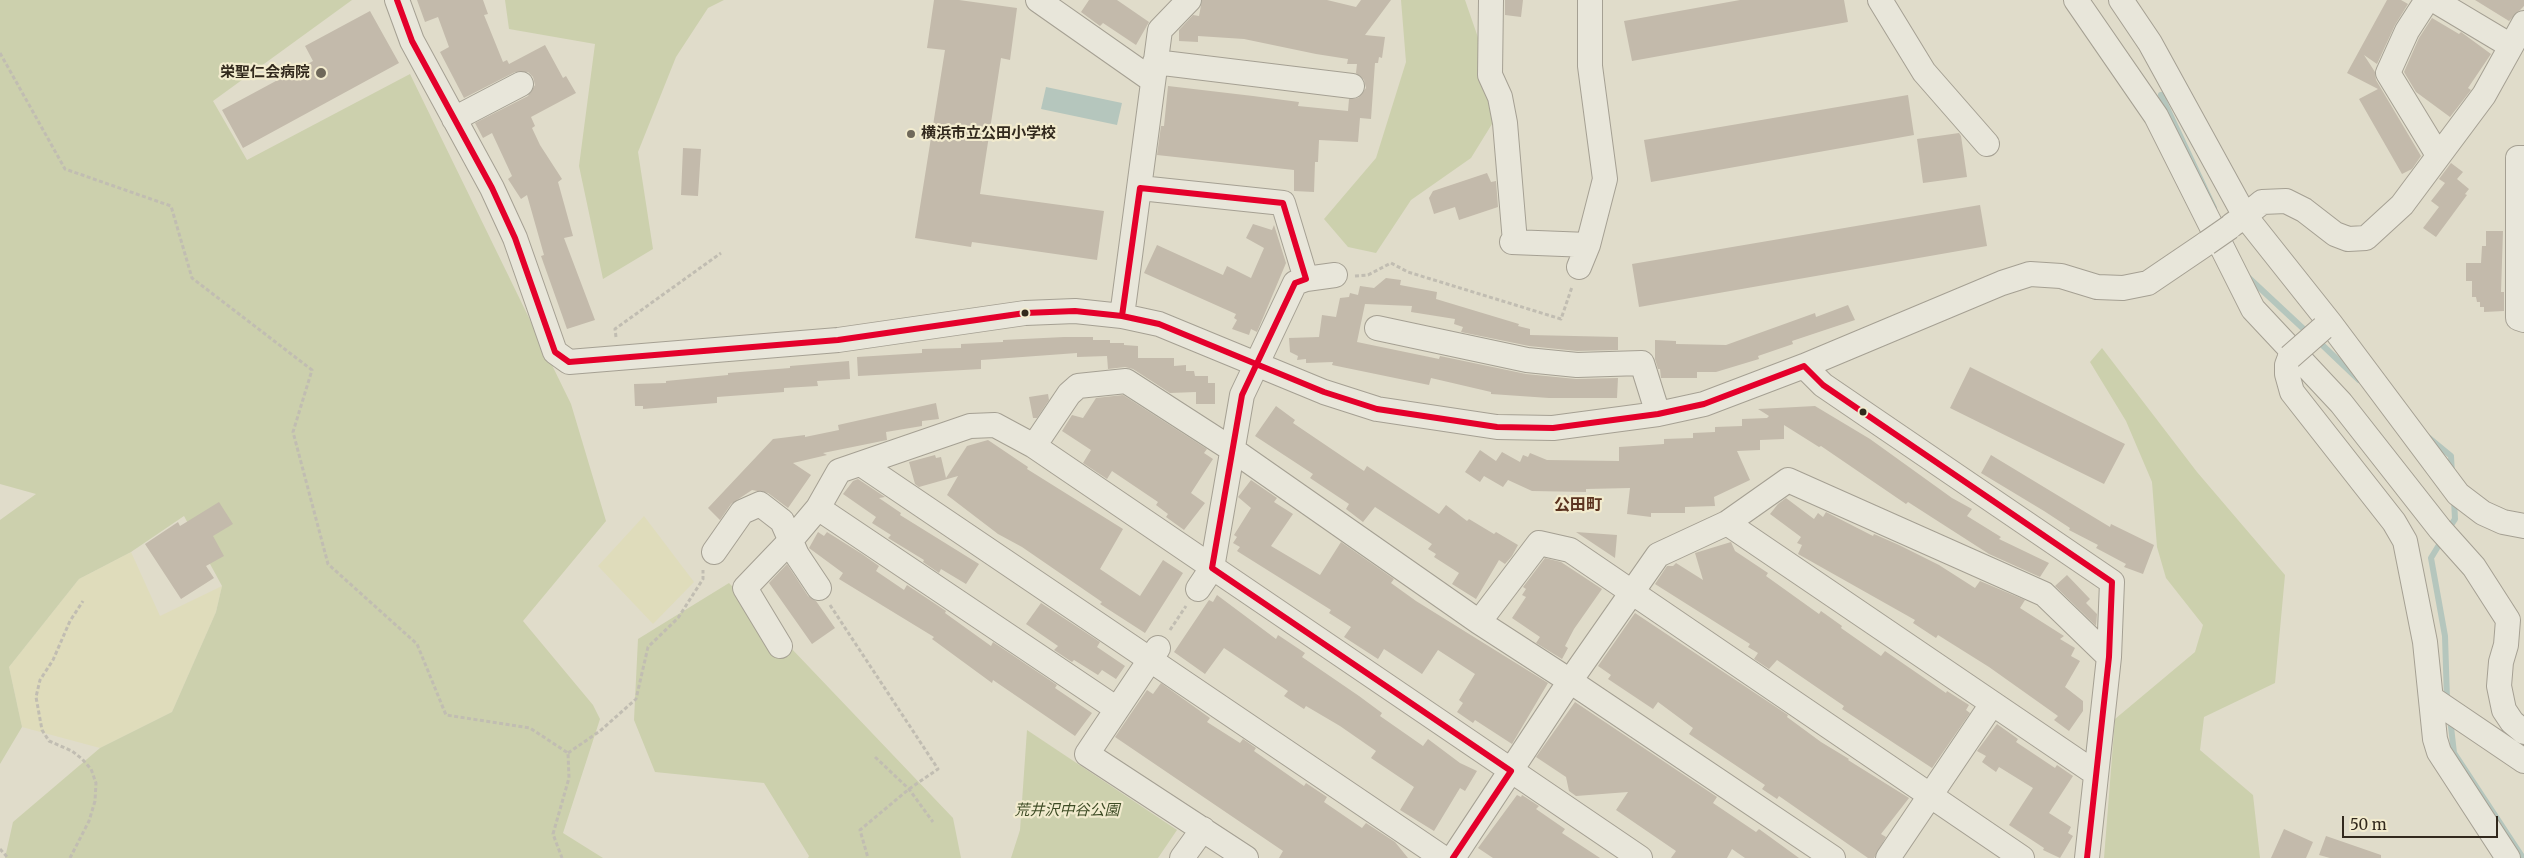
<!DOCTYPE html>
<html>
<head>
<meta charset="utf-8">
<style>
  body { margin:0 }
  #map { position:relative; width:2524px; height:858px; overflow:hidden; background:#e0dcca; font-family:Merriweather,serif }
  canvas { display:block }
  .scale { position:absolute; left:2342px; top:816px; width:156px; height:22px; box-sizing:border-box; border:2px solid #32291d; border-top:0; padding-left:6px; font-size:15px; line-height:18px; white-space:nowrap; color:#32291d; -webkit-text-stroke:4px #f2ebce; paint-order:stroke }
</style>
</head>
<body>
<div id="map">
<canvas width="2524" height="858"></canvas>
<div class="scale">50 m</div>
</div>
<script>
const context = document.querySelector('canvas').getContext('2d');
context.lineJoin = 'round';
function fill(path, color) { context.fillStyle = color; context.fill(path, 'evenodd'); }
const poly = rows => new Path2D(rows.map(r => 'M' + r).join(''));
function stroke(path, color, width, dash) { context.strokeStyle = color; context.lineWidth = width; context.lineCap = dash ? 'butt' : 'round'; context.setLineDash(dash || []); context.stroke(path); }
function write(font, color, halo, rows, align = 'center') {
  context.font = font + ' Merriweather,"Noto Sans JP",serif'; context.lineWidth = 4.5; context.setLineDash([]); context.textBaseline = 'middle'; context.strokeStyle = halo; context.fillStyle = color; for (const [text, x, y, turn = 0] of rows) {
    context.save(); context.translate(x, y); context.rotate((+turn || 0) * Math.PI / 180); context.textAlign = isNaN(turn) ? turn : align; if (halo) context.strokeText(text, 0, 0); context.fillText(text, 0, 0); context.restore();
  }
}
const farmland = poly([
  [644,516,694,582,653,624,598,566],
  [131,552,160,616,222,586,216,612,172,712,100,748,22,727,9,667,79,579]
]);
const green = poly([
  [0,0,352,0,213,101,247,160,410,74,571,404,606,521,523,621,593,705,600,719,563,833,603,858,5,858,13,822,100,748,172,712,216,612,222,586,184,516,131,552,79,579,9,667,22,727,0,764,0,520,36,494,0,484],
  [505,0,724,0,708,8,676,57,638,152,653,249,603,279,579,166,595,44,509,29],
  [1401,0,1465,0,1492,78,1492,124,1471,158,1411,200,1376,253,1348,247,1324,219,1376,158,1406,62],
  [2102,348,2197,472,2285,575,2275,683,2204,717,2200,750,2253,795,2260,858,2104,858,2115,719,2195,652,2203,625,2166,578,2157,547,2152,482,2126,421,2090,362],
  [729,583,953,818,961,858,808,858,809,856,764,783,655,772,634,720,638,639],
  [1027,730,1177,830,1158,858,1011,858,1020,830]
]);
const water = poly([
  [1046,87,1122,103,1117,125,1041,109]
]);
const stream = poly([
  [2170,94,2161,95,2214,208],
  [2249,278,2309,334],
  [2317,340,2359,380],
  [2428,437,2451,456,2452,474],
  [2447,531,2455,519,2454,499],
  [2442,540,2431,558,2445,636,2447,700],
  [2450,718,2454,753,2523,858]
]);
const building = poly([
  [417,0,483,0,488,14,484,15,503,62,507,60,509,64,545,45,563,78,566,76,576,93,531,117,535,126,532,128,540,145,562,179,558,182,573,236,564,238,595,320,567,329,541,256,544,255,527,195,521,199,508,179,512,176,492,133,483,138,475,123,528,96,535,85,533,77,528,72,515,72,464,98,440,52,449,47,438,17,425,22],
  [934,0,959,0,1017,8,1010,60,1001,58,980,194,1104,211,1097,260,972,242,971,247,915,238,945,50,927,48],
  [1089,0,1117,0,1149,22,1136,45,1103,23,1100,26,1081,12],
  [1202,0,1327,0,1356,7,1361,0,1391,0,1365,35,1385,37,1382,58,1379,57,1378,63,1375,63,1371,119,1360,118,1358,142,1319,140,1318,162,1315,162,1314,192,1294,191,1294,170,1157,155,1161,126,1164,126,1168,86,1253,96,1299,102,1298,106,1348,111,1349,99,1358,98,1366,88,1364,80,1356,73,1357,64,1347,64,1348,59,1316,54,1244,39,1198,36,1198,42,1179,41,1179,30,1193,15,1199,16],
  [1505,0,1523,0,1521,17,1505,15],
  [1740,0,1844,0,1848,22,1632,61,1624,21],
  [2387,0,2401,0,2408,4,2395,25,2377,64,2364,55,2375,72,2376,80,2421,156,2412,169,2402,174,2359,99,2378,89,2347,73],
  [2475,0,2524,0,2524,6,2509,21],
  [370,11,399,63,243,148,222,110,313,61,305,46],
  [2432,18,2459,34,2461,32,2491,54,2468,88,2471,90,2450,117,2416,92,2404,72,2419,38],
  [1908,95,1914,135,1651,182,1644,140],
  [1959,133,1961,136,1967,177,1923,183,1917,139],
  [683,148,701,149,698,196,681,195],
  [2451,163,2463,172,2457,179,2469,189,2465,194,2467,195,2436,237,2423,228,2439,207,2431,201,2445,183,2439,179],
  [1487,173,1491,182,1496,181,1498,207,1459,220,1455,207,1434,214,1429,198,1433,191],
  [1980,205,1987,246,1639,307,1632,264],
  [1253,224,1272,230,1274,225,1286,263,1257,332,1251,329,1249,335,1232,329,1237,320,1234,318,1236,314,1144,273,1157,245,1223,275,1227,266,1251,278,1264,248,1246,238],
  [2486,231,2503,231,2501,292,2504,292,2504,311,2484,312,2484,307,2480,307,2480,302,2477,302,2476,297,2472,297,2472,281,2466,281,2466,263,2481,263,2482,246,2486,246],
  [1386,278,1401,280,1400,285,1437,292,1436,299,1519,324,1518,326,1530,329,1530,335,1618,337,1618,350,1577,351,1529,346,1461,332,1463,327,1454,324,1455,319,1411,312,1412,306,1365,304,1357,342,1439,359,1440,356,1526,374,1576,379,1618,378,1617,398,1549,398,1491,394,1491,392,1431,378,1429,385,1332,365,1333,362,1306,363,1306,359,1297,360,1298,356,1290,352,1289,338,1319,337,1322,315,1336,317,1340,298,1349,297,1350,293,1358,295,1360,286,1374,288],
  [1848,305,1855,320,1792,341,1793,344,1758,356,1759,359,1716,372,1697,372,1697,378,1661,378,1660,369,1658,369,1655,359,1655,340,1676,341,1676,344,1726,345,1815,313,1816,317],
  [1064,337,1093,337,1093,340,1110,340,1110,343,1124,343,1124,345,1138,346,1138,358,1174,358,1174,366,1186,365,1186,371,1194,371,1195,376,1208,376,1208,383,1215,383,1215,404,1196,404,1196,392,1170,393,1133,369,1125,367,1108,369,1107,356,1077,357,1077,353,981,360,981,369,858,376,857,357,922,353,922,349,961,348,961,344,1003,342,1003,340],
  [849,361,850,379,817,381,818,386,784,388,784,392,717,397,717,403,643,409,643,406,635,406,634,384,666,383,666,381,728,375,728,373,790,368,790,366],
  [1970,367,2125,444,2104,484,1950,408],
  [1048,394,1049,400,1037,418,1033,418,1029,397],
  [1123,395,1207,449,1204,453,1213,459,1191,493,1205,503,1184,530,1166,517,1168,514,1156,505,1158,502,1112,471,1107,479,1083,463,1091,450,1062,431,1072,415,1083,418,1096,398],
  [936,403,939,419,922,421,922,426,886,432,887,440,823,453,827,455,793,463,811,475,788,508,768,493,752,490,731,504,720,520,708,508,773,439,805,435,805,437,839,430,838,425],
  [1276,406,1295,420,1293,423,1364,471,1367,466,1439,514,1446,505,1467,521,1469,519,1494,534,1496,532,1518,545,1512,556,1505,564,1499,560,1476,599,1452,584,1459,573,1434,557,1436,554,1428,549,1432,544,1375,507,1363,522,1346,509,1349,504,1310,478,1313,474,1255,436],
  [1815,406,1870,439,1952,498,1972,509,1967,516,2001,537,1999,539,2049,563,2040,577,1989,554,1908,502,1906,504,1821,446,1819,447,1784,425,1784,439,1760,440,1760,450,1737,451,1750,480,1714,497,1715,506,1685,507,1685,513,1651,513,1651,517,1627,514,1630,488,1586,489,1586,492,1532,491,1508,480,1503,487,1484,476,1480,482,1465,472,1480,450,1496,461,1502,452,1520,462,1523,455,1528,457,1530,453,1547,460,1619,461,1619,447,1664,444,1664,439,1693,438,1693,433,1715,432,1715,427,1742,426,1742,419,1767,418,1769,416,1758,409],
  [988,440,1028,467,1027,469,1123,529,1100,569,1140,596,1163,560,1183,573,1145,633,1100,604,1102,602,1022,547,998,534,947,495,958,476,919,487,915,484,909,462,935,455,936,458,941,457,946,478,967,446],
  [1991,455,2110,527,2111,524,2154,545,2143,574,2124,567,2126,564,2096,548,2098,545,2069,530,2070,528,2044,511,1981,473],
  [858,479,885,497,879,498,901,513,900,515,979,564,966,584,941,569,939,573,923,562,924,560,888,538,891,535,872,523,876,517,843,494,853,481],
  [1251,480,1277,498,1274,502,1293,514,1271,546,1320,575,1341,542,1394,579,1391,583,1416,601,1548,683,1512,744,1475,720,1473,723,1457,712,1463,703,1459,700,1475,674,1438,650,1422,674,1384,649,1378,659,1344,637,1351,627,1329,613,1331,610,1237,551,1240,547,1233,543,1237,537,1234,535,1251,508,1238,497],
  [1786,498,1814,519,1818,513,1823,517,1826,512,1873,536,1874,534,1899,545,1939,565,1975,588,1980,581,2025,600,2020,608,2064,636,2060,639,2075,648,2071,656,2080,661,2065,687,2083,701,2083,711,2069,731,2054,720,2058,716,1989,667,1938,635,1936,638,1913,623,1915,620,1798,554,1802,545,1797,543,1801,537,1770,514,1778,504],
  [219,502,233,524,213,536,224,556,206,566,214,578,181,599,145,544,178,522,180,526],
  [818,532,824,536,827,532,862,554,879,566,876,571,904,590,907,585,946,611,945,613,991,646,993,642,1057,685,1055,688,1092,713,1075,736,993,680,992,683,932,639,934,637,839,579,843,573,809,548],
  [1576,532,1617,535,1615,558],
  [1731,542,1735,551,1768,573,1766,576,1819,614,1821,611,1842,626,1841,628,1881,656,1885,651,1946,693,1947,691,1969,705,1966,710,1970,713,1932,768,1842,709,1844,706,1777,660,1769,669,1754,659,1758,653,1748,647,1750,644,1655,584,1667,566,1673,566,1676,563,1703,580,1695,553],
  [1545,558,1561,562,1602,589,1574,629,1565,646,1568,648,1562,659,1536,643,1540,637,1512,618,1526,597,1522,595,1526,589,1523,587],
  [787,564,808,596,816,601,835,628,812,644,769,583],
  [2067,575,2090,599,2086,603,2097,614,2096,626,2055,586],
  [1217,595,1276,639,1278,635,1305,653,1302,657,1359,696,1382,713,1380,716,1423,746,1428,739,1460,763,1477,771,1465,791,1460,788,1434,831,1400,810,1414,787,1371,758,1376,751,1340,726,1306,706,1304,709,1284,696,1288,691,1224,648,1205,674,1174,652,1209,600,1213,602],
  [1041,603,1100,642,1097,647,1125,666,1116,679,1102,670,1098,675,1074,660,1072,662,1054,650,1058,646,1026,624],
  [1635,613,1788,715,1787,717,1821,742,1849,759,1848,760,1909,798,1881,834,1886,837,1874,858,1868,858,1779,796,1777,799,1762,789,1765,785,1689,734,1693,728,1658,702,1653,709,1608,679,1611,675,1598,666],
  [1161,683,1210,718,1207,722,1240,743,1243,739,1256,748,1254,751,1304,786,1306,783,1327,797,1324,802,1362,828,1366,823,1395,842,1408,858,1279,858,1283,851,1115,737,1147,690,1153,694],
  [1575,702,1717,797,1713,803,1756,832,1759,829,1799,858,1745,858,1732,849,1727,858,1671,858,1676,851,1616,810,1628,792,1576,796,1569,791,1566,777,1536,757],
  [1997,724,2018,739,2016,742,2055,768,2057,765,2073,776,2049,813,2071,827,2068,833,2073,836,2060,858,2043,850,2044,848,2009,825,2033,788,1999,767,1996,772,1982,762,1986,756,1977,751],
  [1517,795,1521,797,1522,795,1539,806,1536,809,1565,829,1562,833,1600,858,1493,858,1478,848],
  [2284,829,2313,842,2306,858,2271,858],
  [2326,836,2381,855,2381,858,2330,858,2319,855]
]);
const path = poly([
  [0,53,65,169,171,206,192,278,312,370,293,432,328,564,417,644,446,715,530,728,568,753,569,778,553,834,562,858],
  [1355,276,1368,275,1391,263,1408,272,1561,319,1572,287],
  [616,337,615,329,721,253],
  [830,605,938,769,909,789,860,830,868,858],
  [1170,630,1186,606],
  [568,753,600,731,636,699,648,647,678,618,703,579,703,570],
  [875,757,909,789,933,822],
  [0,849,8,858],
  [70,858,89,821,95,801,96,783,91,769,82,759,72,751,49,741,42,730,36,697,40,680,53,660,70,621,83,601]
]);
const minor = poly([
  [397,0,412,41,492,188,515,238,555,352,569,362,838,340,1025,313,1075,311,1122,316,1159,324,1324,392,1377,409,1497,427,1553,428,1658,414,1704,404,1804,366,2002,283,2030,274,2061,276,2097,287,2123,288,2148,283,2207,243],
  [1038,0,1152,80],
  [1491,0,1490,75,1500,97,1505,123,1515,242],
  [1880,0,1924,72,1987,144],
  [2076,0,2156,116,2253,309,2341,403,2440,529,2474,567,2508,620,2506,645,2501,662,2499,686,2504,710,2512,722,2524,732],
  [2121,0,2150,43,2245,216,2262,202,2286,201,2304,210,2335,234,2348,239,2366,238,2402,205,2484,95,2524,23],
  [2427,0,2407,31,2388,73,2438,155],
  [2434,0,2511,46],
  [1155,62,1352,86],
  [454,119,521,84],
  [2524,158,2518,158,2518,318,2524,320],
  [1140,188,1283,203,1306,279,1295,283,1242,395,1212,568,1198,589],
  [2232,225,2245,216,2330,323,2458,494,2483,513,2503,522,2524,526],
  [1512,242,1588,245],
  [1579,267,1588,245,1605,179,1590,66,1590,0],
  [1306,279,1335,275],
  [1122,316,1160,30,1189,0],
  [1377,328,1527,360,1577,365,1642,363,1658,414],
  [2290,357,2287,365,2287,374,2292,392,2394,522,2405,541,2425,642,2435,739,2439,752,2508,858],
  [1804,366,1823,385,2112,582,2109,657,2087,858],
  [1034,446,1069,394,1078,386,1126,381,1233,450,1479,622,1570,681,1833,858],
  [861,464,1443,858],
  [1727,523,2095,773],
  [714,552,742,512,760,504,782,521,797,555,819,588],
  [1479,622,1539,543,1570,550,2022,858],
  [780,646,745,588,791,540,818,508],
  [1158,648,1087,754,1246,858],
  [2431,698,2524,761],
  [1117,709,818,508,839,471,970,426,995,425,1034,446,1640,858],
  [1182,858,1203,829],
  [1453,858,1570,681,1658,555,1727,523,1788,480,2044,594,2109,657],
  [1888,858,1992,704]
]);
const minorBridge = poly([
  [2207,243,2230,227],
  [2290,357,2323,328]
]);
const bus1 = poly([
  [397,0,412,41,492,188,515,238,555,352,569,362,838,340,1025,313,1075,311,1122,316,1159,324,1324,392,1377,409,1497,427,1553,428,1658,414,1704,404,1804,366,1823,385,2112,582,2109,657,2087,858],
  [1122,316,1140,188,1283,203,1306,279,1295,283,1242,395,1212,568,1511,771,1453,858]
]);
const markers = [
  [321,73,6,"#6f685a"],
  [911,134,5,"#6f685a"],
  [1025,313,4.5,"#32291d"],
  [1863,412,4.5,"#32291d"]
];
const poiNames = [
  ["栄聖仁会病院",310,73],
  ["横浜市立公田小学校",921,134,"left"]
];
const parkNames = [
  ["荒井沢中谷公園",1067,811]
];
const neighbourhoodNames = [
  ["公田町",1578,505]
];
fill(farmland, '#dfdcbb');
fill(green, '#ccd0ad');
fill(water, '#b5c6bd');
stroke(stream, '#b5c6bd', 6);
fill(building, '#c3baab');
stroke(minor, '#a5a093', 26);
stroke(path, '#c1bdb2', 3, [4, 2.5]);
stroke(minor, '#e8e6da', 24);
stroke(minorBridge, '#a5a093', 26, []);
stroke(minorBridge, '#e8e6da', 24);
stroke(bus1, '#e4002b', 6);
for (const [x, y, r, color] of markers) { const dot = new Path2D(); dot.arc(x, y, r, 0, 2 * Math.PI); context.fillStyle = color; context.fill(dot); stroke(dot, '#f2ebce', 2); }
write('bold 15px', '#32291d', '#f2ebce', poiNames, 'right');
write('italic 15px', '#3e4c25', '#f2ebce', parkNames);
write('bold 16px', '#5b321f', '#f2ebce', neighbourhoodNames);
</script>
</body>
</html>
